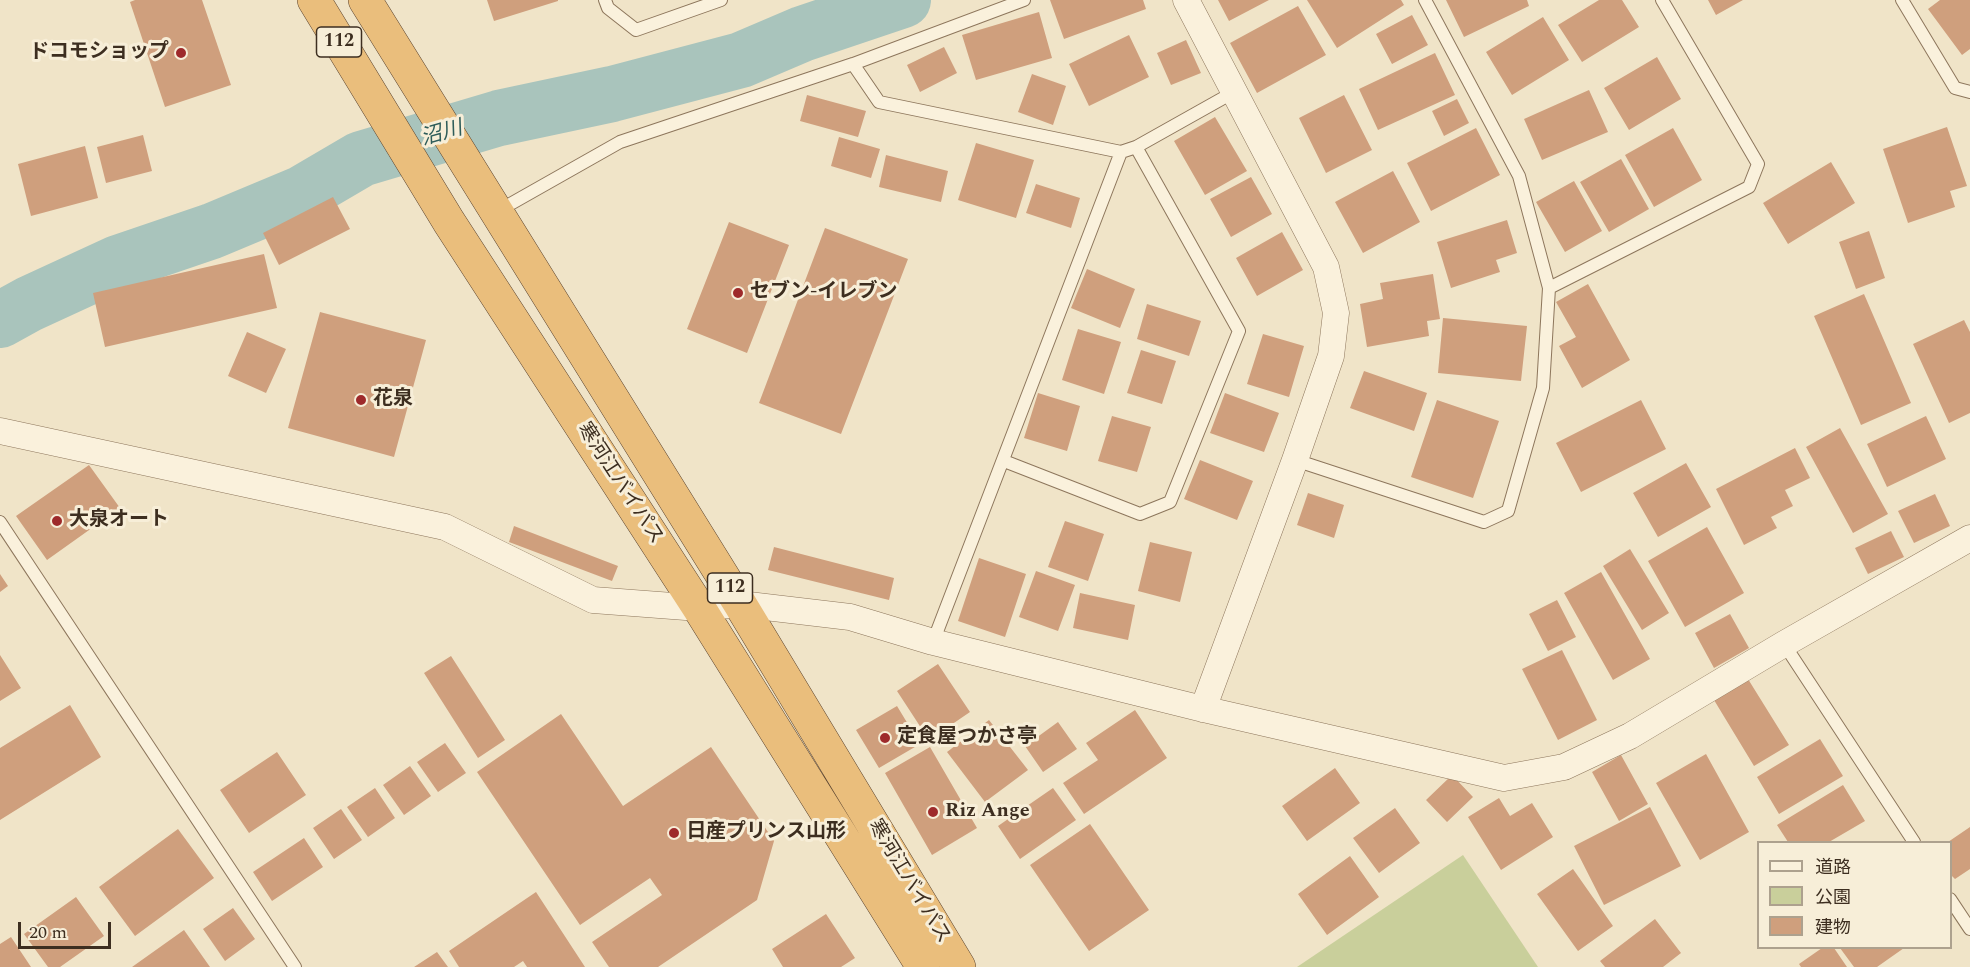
<!DOCTYPE html>
<html>
<head>
<meta charset="utf-8">
<style>
  body { margin:0 }
  #map { position:relative; width:1970px; height:967px; overflow:hidden; background:#f0e4c8; font-family:Spectral,"Noto Sans JP",serif }
  canvas { display:block }
  .legend { position:absolute; left:1757px; top:841px; width:195px; height:108px; box-sizing:border-box; background:#f7eed8; border:2px solid #ada18e; margin:0; padding:8px 10px; list-style:none; font-size:18px; color:#3d2e20 }
  .legend li { display:flex; align-items:center; gap:12px; height:30px }
  .legend b { width:30px; border:2px solid #ada18e }
  .scale { position:absolute; left:18px; top:922px; width:93px; height:27px; box-sizing:border-box; border:3px solid #3d2e20; border-top:0; padding-left:8px; font-size:18px; line-height:21px; white-space:nowrap; color:#3d2e20; -webkit-text-stroke:4px #f7eed8; paint-order:stroke }
</style>
</head>
<body>
<div id="map">
<canvas width="1970" height="967"></canvas>
<ul class="legend">
<li><b style="height:8px;background:#faf1dc"></b>道路</li>
<li><b style="height:16px;background:#c9cf9b"></b>公園</li>
<li><b style="height:16px;background:#cf9f7d"></b>建物</li>
</ul>
<div class="scale">20 m</div>
</div>
<script>
const context = document.querySelector('canvas').getContext('2d');
context.lineJoin = 'round';
function fill(path, color) { context.fillStyle = color; context.fill(path, 'evenodd'); }
const poly = rows => new Path2D(rows.map(r => 'M' + r).join(''));
function stroke(path, color, width, dash) { context.strokeStyle = color; context.lineWidth = width; context.lineCap = dash ? 'butt' : 'round'; context.setLineDash(dash || []); context.stroke(path); }
function write(font, color, halo, rows, align = 'center') {
  context.font = font + ' Spectral,"Noto Sans JP",serif'; context.lineWidth = 6; context.setLineDash([]); context.textBaseline = 'middle'; context.strokeStyle = halo; context.fillStyle = color; for (const [text, x, y, turn = 0] of rows) {
    context.save(); context.translate(x, y); context.rotate((+turn || 0) * Math.PI / 180); context.textAlign = isNaN(turn) ? turn : align; if (halo) context.strokeText(text, 0, 0); context.fillText(text, 0, 0); context.restore();
  }
}
const green = poly([
  [1463,855,1538,967,1297,967]
]);
const river = poly([
  [0,320,29,304,118,263,212,231,303,193,361,159,499,118,612,94,741,60,802,34,903,0]
]);
const building = poly([
  [135,0,202,0,231,85,165,107,130,2],
  [487,0,558,0,558,1,494,21],
  [1050,0,1143,0,1146,9,1064,39],
  [1218,0,1269,0,1229,21],
  [1307,0,1401,0,1404,5,1337,48],
  [1446,0,1527,0,1529,6,1464,37],
  [1599,0,1622,0,1639,27,1582,62,1558,25],
  [1708,0,1743,0,1716,15],
  [1940,0,1970,0,1970,49,1962,55,1928,9],
  [1298,6,1326,55,1257,93,1230,43],
  [1039,12,1052,58,976,80,962,35],
  [1412,15,1428,45,1392,64,1376,34],
  [1543,17,1569,60,1512,95,1486,52],
  [1129,35,1149,77,1089,106,1069,64],
  [1186,40,1201,73,1171,85,1157,53],
  [944,47,957,73,920,92,907,65],
  [1435,53,1455,95,1378,130,1359,89],
  [1657,57,1681,99,1629,130,1604,88],
  [1032,74,1066,86,1053,125,1018,112],
  [1589,90,1608,132,1542,160,1524,119],
  [807,95,866,111,858,137,800,121],
  [1344,95,1372,150,1326,173,1299,118],
  [1457,99,1469,123,1444,136,1432,111],
  [1215,117,1247,171,1205,195,1174,141],
  [1947,127,1967,186,1950,191,1955,207,1908,223,1883,149],
  [1476,128,1500,175,1431,211,1407,163],
  [1673,128,1702,180,1654,207,1625,155],
  [143,135,152,171,106,183,97,147],
  [839,137,880,149,871,178,831,166],
  [976,143,1034,160,1016,218,958,200],
  [85,146,98,198,31,216,18,164],
  [886,155,948,171,941,202,879,187],
  [1621,159,1649,209,1609,232,1580,182],
  [1831,162,1855,203,1788,244,1763,203],
  [1393,171,1420,222,1363,253,1335,202],
  [1251,177,1272,214,1231,237,1210,199],
  [1574,181,1602,231,1565,252,1536,202],
  [1036,184,1080,198,1071,228,1026,213],
  [333,197,350,229,279,265,263,233],
  [1507,220,1517,253,1496,260,1500,272,1451,288,1437,242],
  [729,222,789,245,747,353,687,329],
  [825,228,908,259,841,434,759,403],
  [1869,231,1885,278,1856,289,1839,242],
  [1282,232,1303,270,1257,296,1236,258],
  [264,254,277,308,105,347,93,293],
  [1087,269,1135,289,1120,328,1071,308],
  [1433,274,1440,319,1427,321,1429,336,1367,347,1360,304,1383,299,1380,283],
  [1588,284,1630,360,1582,388,1559,346,1576,337,1556,302],
  [1864,294,1911,403,1861,425,1814,316],
  [1147,304,1201,321,1189,356,1137,339],
  [320,312,426,340,394,457,288,428],
  [1443,318,1527,326,1521,381,1438,373],
  [1964,320,1970,332,1970,413,1949,423,1913,344],
  [1078,329,1121,342,1104,394,1062,380],
  [247,332,286,349,266,393,228,376],
  [1263,334,1304,346,1289,397,1247,384],
  [1141,350,1176,361,1162,404,1127,393],
  [1364,371,1427,393,1414,431,1350,408],
  [1038,393,1080,406,1067,451,1024,438],
  [1225,393,1279,413,1264,452,1210,433],
  [1437,400,1499,421,1473,498,1411,477],
  [1641,400,1666,449,1581,492,1556,443],
  [1112,416,1151,427,1137,472,1098,461],
  [1926,416,1946,459,1887,487,1867,444],
  [1840,428,1888,514,1853,533,1806,447],
  [1795,448,1810,478,1785,490,1793,506,1771,517,1777,528,1744,545,1716,489],
  [1200,460,1253,481,1237,520,1184,499],
  [1686,463,1711,507,1658,537,1633,493],
  [89,465,120,508,47,560,16,516],
  [1308,493,1344,505,1334,538,1297,525],
  [1935,494,1950,526,1914,543,1898,511],
  [1065,521,1104,534,1088,581,1048,567],
  [514,526,618,566,612,581,509,542],
  [1707,527,1744,593,1685,627,1648,561],
  [1891,531,1904,557,1868,574,1855,548],
  [1150,542,1192,552,1180,602,1138,591],
  [774,547,894,578,889,600,768,570],
  [1630,549,1669,613,1642,630,1603,566],
  [979,558,1026,574,1005,637,958,621],
  [1036,571,1075,585,1058,631,1019,617],
  [1601,572,1650,659,1613,680,1564,593],
  [0,574,8,586,0,592],
  [1080,593,1135,605,1128,640,1073,628],
  [1557,600,1576,637,1548,651,1529,614],
  [1730,614,1749,648,1714,668,1695,633],
  [1562,650,1597,720,1558,740,1522,669],
  [0,655,21,688,0,701],
  [451,656,505,740,478,758,424,673],
  [938,664,970,712,929,740,897,691],
  [1748,679,1789,745,1754,766,1714,700],
  [70,705,101,757,0,820,0,748],
  [897,706,920,744,879,768,856,730],
  [1135,710,1167,758,1084,814,1063,783,1098,760,1086,743],
  [561,714,623,806,711,747,774,841,757,900,658,967,609,967,592,942,662,895,650,878,580,925,477,772],
  [989,720,1028,770,985,802,947,752],
  [1058,722,1077,749,1043,772,1025,746],
  [1820,739,1843,776,1779,814,1757,777],
  [445,743,466,773,438,792,417,762],
  [930,747,977,828,932,855,885,773],
  [277,752,306,795,249,833,220,790],
  [1706,754,1749,832,1700,860,1656,783],
  [1621,755,1648,804,1619,821,1592,772],
  [410,766,431,796,404,815,383,785],
  [1335,768,1360,803,1307,841,1282,806],
  [1452,775,1473,797,1447,822,1426,800],
  [1843,785,1865,821,1829,842,1788,842,1777,825],
  [375,788,395,818,368,837,347,807],
  [1053,788,1076,820,1020,859,998,826],
  [1499,798,1510,816,1532,803,1553,837,1501,870,1468,817],
  [1650,807,1681,866,1604,905,1574,846],
  [1395,808,1420,843,1379,873,1353,838],
  [341,809,362,840,334,859,313,828],
  [1090,824,1149,910,1089,951,1030,865],
  [1970,827,1970,869,1955,879,1950,874,1950,842,1948,842],
  [178,829,214,878,135,936,99,887],
  [304,838,323,867,272,901,253,872],
  [1350,856,1379,897,1327,935,1298,894],
  [1573,869,1613,926,1578,951,1537,894],
  [536,892,585,967,527,967,523,961,514,967,459,967,449,951],
  [76,897,104,936,60,967,48,967,24,934],
  [233,908,255,939,225,961,203,929],
  [826,914,855,958,841,967,783,967,772,949],
  [1655,919,1681,953,1663,967,1605,967,1600,961],
  [184,930,210,967,132,967],
  [11,937,31,967,0,967,0,944],
  [1822,948,1834,948,1847,967,1801,967,1799,964],
  [1840,948,1904,948,1877,967,1854,967],
  [437,952,448,967,414,967]
]);
const service = poly([
  [605,0,608,8,636,30,721,0],
  [1902,0,1955,88,1970,92],
  [853,64,879,102,1121,152,1136,147,1234,92],
  [498,211,620,142,853,64,1024,0],
  [1549,288,1749,187,1758,164,1662,0],
  [1295,460,1484,522,1508,511,1543,388,1549,288,1519,176,1425,0],
  [1004,461,1140,514,1170,502,1239,331,1136,147],
  [0,522,295,967],
  [933,642,1121,152],
  [1784,644,1914,842],
  [1950,899,1970,929]
]);
const minor = poly([
  [1186,0,1326,267,1336,313,1331,356,1295,460,1203,709],
  [0,431,445,527,593,600,699,608,740,604,850,617,933,642,1203,709,1504,778,1564,767,1630,736,1784,644,1970,538]
]);
const trunk = poly([
  [314,0,449,222,699,608,923,967],
  [365,0,740,604,959,967]
]);
const markers = [
  [181,53,6,"#9e2a2b"],
  [738,293,6,"#9e2a2b"],
  [361,400,6,"#9e2a2b"],
  [57,521,6,"#9e2a2b"],
  [885,738,6,"#9e2a2b"],
  [933,812,6,"#9e2a2b"],
  [674,833,6,"#9e2a2b"]
];
const shields = [
  [339,42,45],
  [730,588,45]
];
const shieldNames = [
  ["112",339,42],
  ["112",730,588]
];
const poiNames = [
  ["ドコモショップ",169,53,"right"],
  ["セブン-イレブン",750,293],
  ["花泉",373,400],
  ["大泉オート",69,521],
  ["定食屋つかさ亭",897,738],
  ["Riz Ange",945,812],
  ["日産プリンス山形",686,833]
];
const streetNames = [
  ["寒河江バイパス",619,484,57],
  ["寒河江バイパス",908,882,59]
];
const waterNames = [
  ["沼川",442,135,-16]
];
fill(green, '#c9cf9b');
stroke(river, '#a9c4bc', 56);
fill(building, '#cf9f7d');
stroke(service, '#8d765c', 14);
stroke(minor, '#8d765c', 27);
stroke(trunk, '#5b4430', 34);
stroke(service, '#faf1dc', 12);
stroke(minor, '#faf1dc', 26);
stroke(trunk, '#eabe7c', 33);
for (const [x, y, r, color] of markers) { const dot = new Path2D(); dot.arc(x, y, r, 0, 2 * Math.PI); context.fillStyle = color; context.fill(dot); stroke(dot, '#f7eed8', 2); }
for (const [x, y, w] of shields) { const box = new Path2D(); box.roundRect(x - w / 2, y - 15, w, 30, 4.5); context.fillStyle = '#f7eed8'; context.fill(box); stroke(box, '#3d2e20', 1.5); }
write('bold 18px', '#3d2e20', null, shieldNames);
write('bold 20px', '#3d2e20', '#f7eed8', poiNames, 'left');
write('20px', '#3d2e20', '#f7eed8', streetNames);
write('italic 21px', '#2f5d5a', '#f7eed8', waterNames);
</script>
</body>
</html>
